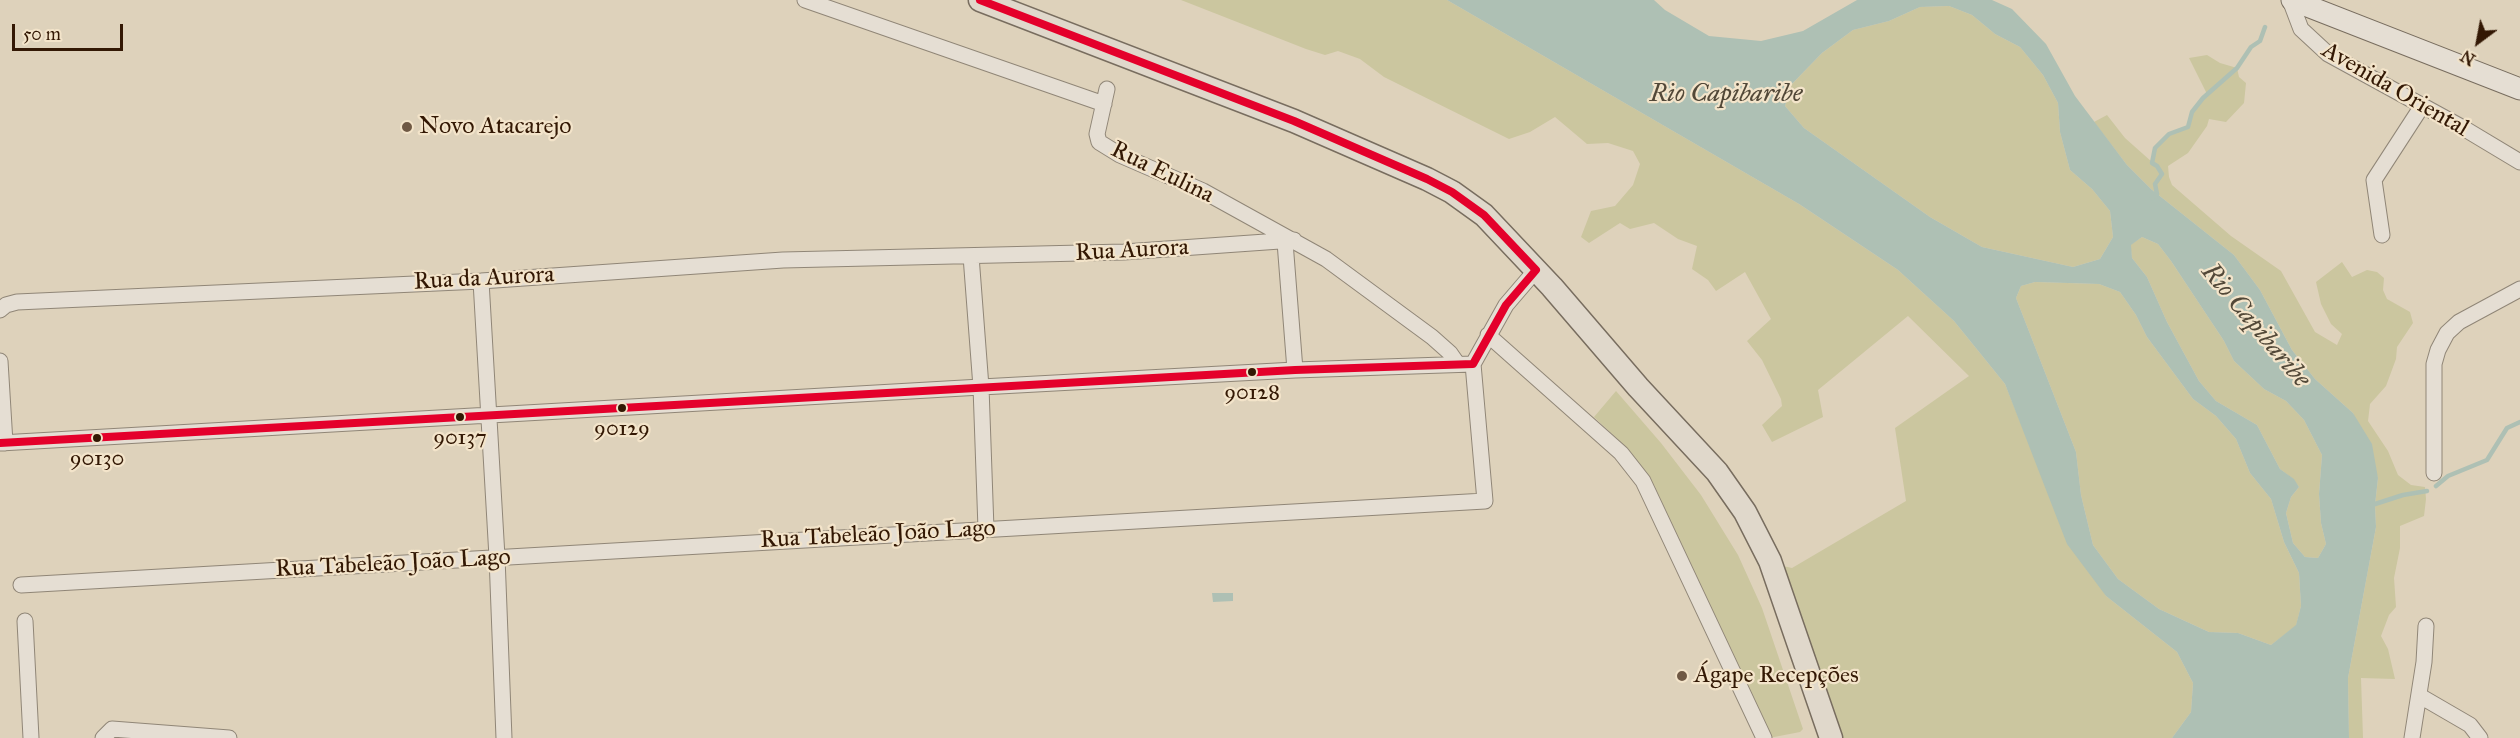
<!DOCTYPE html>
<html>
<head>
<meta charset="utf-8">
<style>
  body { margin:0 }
  #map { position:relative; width:2520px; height:738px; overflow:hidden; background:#ded2bb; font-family:"IM FELL Great Primer",serif }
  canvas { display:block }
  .north { position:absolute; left:2448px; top:12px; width:60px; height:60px; -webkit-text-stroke:4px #f3e4ca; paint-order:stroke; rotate:212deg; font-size:16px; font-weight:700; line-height:24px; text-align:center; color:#331804 }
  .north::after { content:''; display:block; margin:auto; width:21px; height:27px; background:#331804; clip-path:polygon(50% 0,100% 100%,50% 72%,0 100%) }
  .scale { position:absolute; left:12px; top:24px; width:111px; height:27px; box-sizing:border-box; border:3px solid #331804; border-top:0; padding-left:8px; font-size:18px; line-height:21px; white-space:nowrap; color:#331804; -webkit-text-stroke:4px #f3e4ca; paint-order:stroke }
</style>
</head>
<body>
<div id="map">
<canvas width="2520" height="738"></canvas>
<div class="north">N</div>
<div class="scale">50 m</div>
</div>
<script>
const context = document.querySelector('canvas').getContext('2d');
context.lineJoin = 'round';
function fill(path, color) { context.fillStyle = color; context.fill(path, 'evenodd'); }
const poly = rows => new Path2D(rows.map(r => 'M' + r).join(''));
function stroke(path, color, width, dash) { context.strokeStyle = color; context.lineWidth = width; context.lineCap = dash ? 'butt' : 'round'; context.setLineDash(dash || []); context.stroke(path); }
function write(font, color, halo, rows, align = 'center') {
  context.font = font + ' "IM FELL Great Primer",serif'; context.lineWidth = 4.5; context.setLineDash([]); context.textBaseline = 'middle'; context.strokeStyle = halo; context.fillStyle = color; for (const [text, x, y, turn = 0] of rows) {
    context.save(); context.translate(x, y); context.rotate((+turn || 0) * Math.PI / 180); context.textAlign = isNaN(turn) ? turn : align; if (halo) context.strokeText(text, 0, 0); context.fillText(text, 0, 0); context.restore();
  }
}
const green = poly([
  [1181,0,1447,0,1799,204,1898,270,1954,321,2005,384,2032,451,2106,596,2177,652,2193,683,2191,712,2172,738,1843,738,1783,566,1792,568,1906,501,1895,428,1969,376,1908,316,1818,390,1823,417,1772,442,1762,425,1782,406,1781,399,1762,360,1747,341,1771,319,1745,272,1716,291,1708,280,1692,269,1697,246,1678,239,1654,223,1630,229,1620,223,1589,243,1581,237,1591,211,1615,206,1633,185,1640,164,1633,151,1608,143,1587,144,1555,117,1530,132,1509,139,1384,77,1360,59,1338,51,1325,55,1306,49],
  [1949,6,1972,15,1995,34,2020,47,2043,75,2058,103,2060,132,2070,170,2092,189,2110,211,2113,237,2100,259,2073,267,1982,247,1930,217,1804,128,1785,106,1791,85,1822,53,1853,30,1889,21,1920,7],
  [2207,55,2220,63,2237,68,2239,77,2246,83,2244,103,2226,122,2209,119,2207,126,2188,153,2168,166,2169,177,2172,185,2231,236,2281,271,2315,332,2337,345,2342,334,2331,324,2321,304,2316,282,2342,262,2352,277,2367,270,2377,272,2384,278,2383,290,2387,299,2410,312,2413,323,2397,347,2396,359,2386,386,2370,404,2368,421,2388,451,2398,475,2411,485,2425,487,2426,499,2424,516,2400,526,2400,548,2394,578,2396,607,2389,615,2381,636,2388,649,2395,679,2361,678,2363,738,2349,738,2348,678,2376,527,2375,505,2378,478,2353,413,2315,379,2292,350,2260,290,2234,255,2151,189,2127,165,2094,122,2107,115,2125,138,2152,162,2155,148,2169,134,2188,127,2192,112,2207,94,2189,58],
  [2142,237,2158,244,2171,261,2224,341,2234,361,2264,389,2286,401,2304,420,2322,455,2319,494,2321,523,2326,544,2318,558,2305,557,2293,543,2286,513,2291,497,2299,487,2293,479,2280,469,2257,425,2216,401,2199,381,2167,322,2147,277,2132,258,2130,245],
  [2035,282,2099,284,2120,292,2136,315,2147,337,2193,399,2216,416,2236,439,2250,473,2271,499,2284,542,2299,573,2301,606,2296,626,2271,645,2238,633,2209,632,2159,609,2118,579,2093,545,2081,495,2076,452,2016,298,2021,286],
  [1616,391,1661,443,1701,495,1738,555,1762,608,1803,729,1800,732,1769,738,1654,485,1627,448,1594,417]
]);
const water = poly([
  [1447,0,1654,0,1665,10,1709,36,1761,41,1803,31,1857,0,1992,0,2012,9,2046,44,2075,96,2127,165,2151,189,2234,255,2260,290,2292,350,2315,379,2353,413,2372,444,2378,478,2375,505,2376,527,2348,678,2349,738,2172,738,2191,712,2193,683,2177,652,2106,596,2067,544,2005,384,1954,321,1898,270,1799,204],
  [1949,6,1972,15,1995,34,2020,47,2043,75,2058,103,2060,132,2070,170,2092,189,2110,211,2113,237,2100,259,2073,267,1982,247,1930,217,1804,128,1785,106,1791,85,1822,53,1853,30,1889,21,1920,7],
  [2142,237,2158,244,2171,261,2224,341,2234,361,2264,389,2286,401,2304,420,2322,455,2319,494,2321,523,2326,544,2318,558,2305,557,2293,543,2286,513,2291,497,2299,487,2294,479,2280,469,2257,425,2216,401,2199,381,2167,322,2147,277,2132,258,2131,245],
  [2035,282,2099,284,2120,292,2136,315,2147,337,2193,399,2216,416,2236,439,2250,473,2271,499,2284,542,2299,573,2301,606,2296,625,2271,645,2238,633,2209,632,2159,609,2118,579,2093,545,2081,495,2076,452,2016,298,2021,286],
  [1212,593,1233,593,1233,601,1213,602]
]);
const stream = poly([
  [2152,198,2157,194,2155,184,2162,174,2157,166,2152,163,2155,148,2169,134,2188,127,2192,112,2203,98,2237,68,2251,47,2260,41,2265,27],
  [2436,486,2448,476,2487,460,2507,428,2520,422],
  [2372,505,2403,495,2427,491]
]);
const street = poly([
  [805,0,1104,104],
  [2290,0,2301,29,2328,54,2465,129,2520,162],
  [1107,89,1097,134,1099,142,1120,155,1203,191,1326,259,1432,337,1450,353,1457,363],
  [2382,235,2374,180,2422,106],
  [1285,242,1295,370],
  [971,256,981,387,986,529],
  [481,281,497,557,504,738],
  [0,310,6,305,17,302,481,281,783,260,1124,252,1294,240],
  [1488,335,1621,453,1643,481,1764,738],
  [0,361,5,443],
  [0,443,981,387,1295,370,1473,364],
  [2434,473,2434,364,2438,350,2447,333,2459,322,2520,289],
  [21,585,1485,501,1473,364,1506,305,1536,270],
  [25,621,31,738],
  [2420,696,2470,725,2480,738],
  [103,738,112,729,229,738],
  [2412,738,2424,662,2426,626]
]);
const secondary = poly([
  [2292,0,2520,89]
]);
const primary = poly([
  [980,0,1294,121,1427,179,1452,192,1484,215,1552,287,1638,387,1717,472,1745,512,1770,561,1831,738]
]);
const bus1 = poly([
  [0,443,1295,370,1473,364,1506,305,1536,270,1484,215,1452,192,1427,179,1294,121,980,0]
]);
const markers = [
  [407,127,6,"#6f5944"],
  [1252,372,5,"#331804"],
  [622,408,5,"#331804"],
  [460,417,5,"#331804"],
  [97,438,5,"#331804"],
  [1682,676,6,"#6f5944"]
];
const busNames = [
  ["90128",1252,394],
  ["90129",622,430],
  ["90137",460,439],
  ["90130",97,460]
];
const streetNames = [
  ["Avenida Oriental",2395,90,30],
  ["Rua Eulina",1162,173,26],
  ["Rua Aurora",1132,251,-3],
  ["Rua da Aurora",484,279,-3],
  ["Rua Tabeleão João Lago",878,535,-3],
  ["Rua Tabeleão João Lago",393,564,-3]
];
const poiNames = [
  ["Novo Atacarejo",419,127],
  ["Ágape Recepções",1694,676]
];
const waterNames = [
  ["Rio Capibaribe",1726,95],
  ["Rio Capibaribe",2255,326,50]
];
fill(green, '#cbc69f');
fill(water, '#aec0b4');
stroke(stream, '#aec0b4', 4.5);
stroke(street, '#908677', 17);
stroke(secondary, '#786d5f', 23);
stroke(primary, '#786d5f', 25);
stroke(street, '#e5ded3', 15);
stroke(secondary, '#e5ded3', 21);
stroke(primary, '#e0d8cb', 22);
stroke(bus1, '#e4002b', 8);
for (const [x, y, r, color] of markers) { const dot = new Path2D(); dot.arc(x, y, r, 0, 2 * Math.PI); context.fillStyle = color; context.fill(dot); stroke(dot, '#f3e4ca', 2); }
write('22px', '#331804', '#f3e4ca', busNames);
write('24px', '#331804', '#f3e4ca', streetNames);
write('24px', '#331804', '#f3e4ca', poiNames, 'left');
write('italic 26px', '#524838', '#f3e4ca', waterNames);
</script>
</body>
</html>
